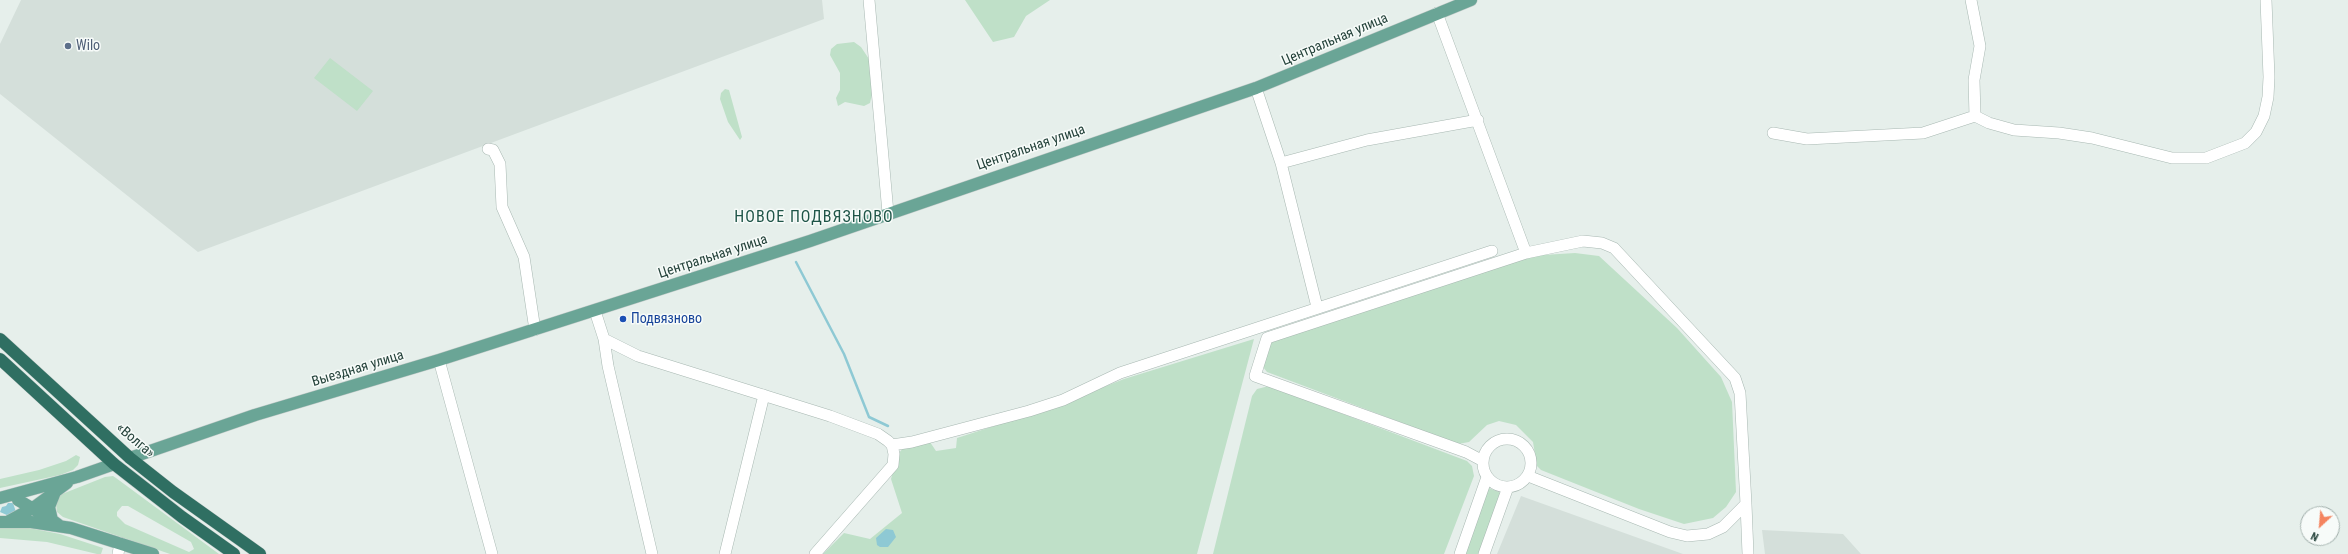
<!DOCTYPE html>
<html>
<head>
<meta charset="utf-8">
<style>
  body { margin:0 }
  #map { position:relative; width:2348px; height:554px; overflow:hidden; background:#e6efeb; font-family:"Roboto Condensed",sans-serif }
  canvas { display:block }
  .north { position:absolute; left:2300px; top:506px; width:40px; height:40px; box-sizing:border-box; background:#f7fbf9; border:1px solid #a3b1ad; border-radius:50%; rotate:206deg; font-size:11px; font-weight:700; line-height:16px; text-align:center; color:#24423a }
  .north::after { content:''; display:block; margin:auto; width:14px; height:18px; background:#f4845f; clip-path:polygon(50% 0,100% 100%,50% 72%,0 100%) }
</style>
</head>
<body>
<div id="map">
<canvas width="2348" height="554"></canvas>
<div class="north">N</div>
</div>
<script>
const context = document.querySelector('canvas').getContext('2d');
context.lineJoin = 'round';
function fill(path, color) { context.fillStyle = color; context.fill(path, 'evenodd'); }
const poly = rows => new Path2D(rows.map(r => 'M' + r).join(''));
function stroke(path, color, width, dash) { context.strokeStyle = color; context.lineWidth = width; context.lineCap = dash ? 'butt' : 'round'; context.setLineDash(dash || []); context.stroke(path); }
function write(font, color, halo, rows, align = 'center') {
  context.font = font + ' "Roboto Condensed",sans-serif'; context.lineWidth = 3; context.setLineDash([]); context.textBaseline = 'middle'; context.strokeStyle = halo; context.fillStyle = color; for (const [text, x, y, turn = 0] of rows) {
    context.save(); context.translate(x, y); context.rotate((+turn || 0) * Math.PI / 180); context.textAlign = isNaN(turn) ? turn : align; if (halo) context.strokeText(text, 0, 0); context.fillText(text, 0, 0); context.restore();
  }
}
const built = poly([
  [21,0,822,0,824,19,198,252,0,94,0,44],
  [1521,496,1683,554,1497,554],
  [1762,530,1843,534,1861,554,1765,554]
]);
const green = poly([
  [965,0,1050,0,1026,16,1014,37,993,42],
  [854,42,861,47,869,59,872,94,870,103,864,106,845,102,838,106,836,98,840,90,840,73,830,55,831,49,837,44],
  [330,58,373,91,357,111,314,78],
  [725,89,729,90,742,137,740,140,728,122,720,99,721,93],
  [1575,253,1599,256,1677,328,1721,377,1732,402,1736,492,1726,507,1713,518,1684,524,1639,509,1541,470,1537,466,1533,442,1516,425,1499,421,1487,425,1469,442,1458,444,1267,372,1263,367,1267,340,1528,256],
  [1254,339,1197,554,823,554,844,533,870,539,902,513,891,479,898,454,904,447,930,442,936,451,956,448,957,438,1053,407,1124,379],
  [1269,386,1467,461,1472,466,1474,476,1444,554,1213,554,1252,396,1257,389],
  [76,455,80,457,78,465,73,470,60,475,0,488,0,479,39,470,66,461],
  [113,476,116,478,219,554,170,554,63,517,57,512,56,504,57,496,105,477],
  [122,506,128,506,191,542,194,549,189,552,125,524,117,516,117,512],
  [1489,488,1501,493,1479,554,1465,554],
  [0,527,24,527,60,534,103,548,101,554,97,554,47,542,0,538]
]);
const water = poly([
  [8,503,13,503,16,512,9,516,0,512,2,507,6,506],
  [886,529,893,530,896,537,888,547,880,547,877,545,876,538]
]);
const stream = poly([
  [796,262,844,354,869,417,888,426]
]);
const minor = poly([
  [869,0,888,213],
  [1437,13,1526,253,1583,241,1602,243,1614,248,1735,378,1740,393,1746,504],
  [1256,88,1281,163,1317,307],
  [1975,116,1989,123,2014,130,2059,133,2092,138,2172,158,2206,158,2245,143,2256,132,2264,116,2268,97,2269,77,2266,0],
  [1773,133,1807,139,1923,133,1975,116,1974,80,1980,46,1971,0],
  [488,149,493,150,500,164,502,207,524,257,535,330],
  [1281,163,1367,140,1478,120],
  [595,311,604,339,608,366,652,554],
  [604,339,638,356,830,416,878,434,888,441,892,445,894,454,893,465,815,554],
  [439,360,492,554],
  '1483 463a24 24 0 1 1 48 0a24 24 0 1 1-48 0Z',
  [892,445,912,442,1029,411,1063,400,1120,373,1492,251],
  [1483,461,1466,452,1255,376,1267,338,1526,253],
  [1528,476,1670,532,1687,536,1708,534,1723,527,1746,504,1748,554],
  [118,554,120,543],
  [725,554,764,395],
  [1460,554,1487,477],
  [1484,554,1508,487]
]);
const major = poly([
  [130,458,255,415,439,360,810,241,1256,88,1471,0],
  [55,492,49,507,52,520,60,526],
  [0,498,77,477,114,464],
  [18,500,52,520],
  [9,521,33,508,67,483],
  [0,522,31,522,71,528,153,554]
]);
const highway = poly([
  [0,339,130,458,173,492,260,554],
  [0,359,114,464,182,517,234,554]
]);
const markers = [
  [68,46,4,"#5c6f8a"],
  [623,319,4,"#1a4fb4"]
];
const streetNames = [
  ["Центральная улица",1335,40,-23],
  ["Центральная улица",1031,148,-19],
  ["Центральная улица",713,257,-18],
  ["Выездная улица",358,369,-17],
  ["«Волга»",135,441,40]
];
const serviceNames = [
  ["Wilo",76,46]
];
const transitNames = [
  ["Подвязново",631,319]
];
const quarterNames = [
  ["НОВОЕ ПОДВЯЗНОВО",814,218]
];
fill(built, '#d4dfda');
fill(green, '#bfe0c8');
fill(water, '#8ec9d4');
stroke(stream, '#8ec9d4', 2.5);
stroke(minor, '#a8b8b2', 12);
stroke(major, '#c2cac8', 13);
stroke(highway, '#c2cac8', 13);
stroke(minor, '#fff', 11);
stroke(major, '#6aa596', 12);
stroke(highway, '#2f6f62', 12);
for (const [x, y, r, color] of markers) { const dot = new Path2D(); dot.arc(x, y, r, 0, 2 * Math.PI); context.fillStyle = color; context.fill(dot); stroke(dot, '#f7fbf9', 1.5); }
write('14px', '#24423a', '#f7fbf9', streetNames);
write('14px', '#4e5e75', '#f7fbf9', serviceNames, 'left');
write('14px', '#164399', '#f7fbf9', transitNames, 'left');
context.letterSpacing = '1px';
write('16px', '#1f5548', '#f7fbf9', quarterNames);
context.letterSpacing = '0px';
</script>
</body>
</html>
